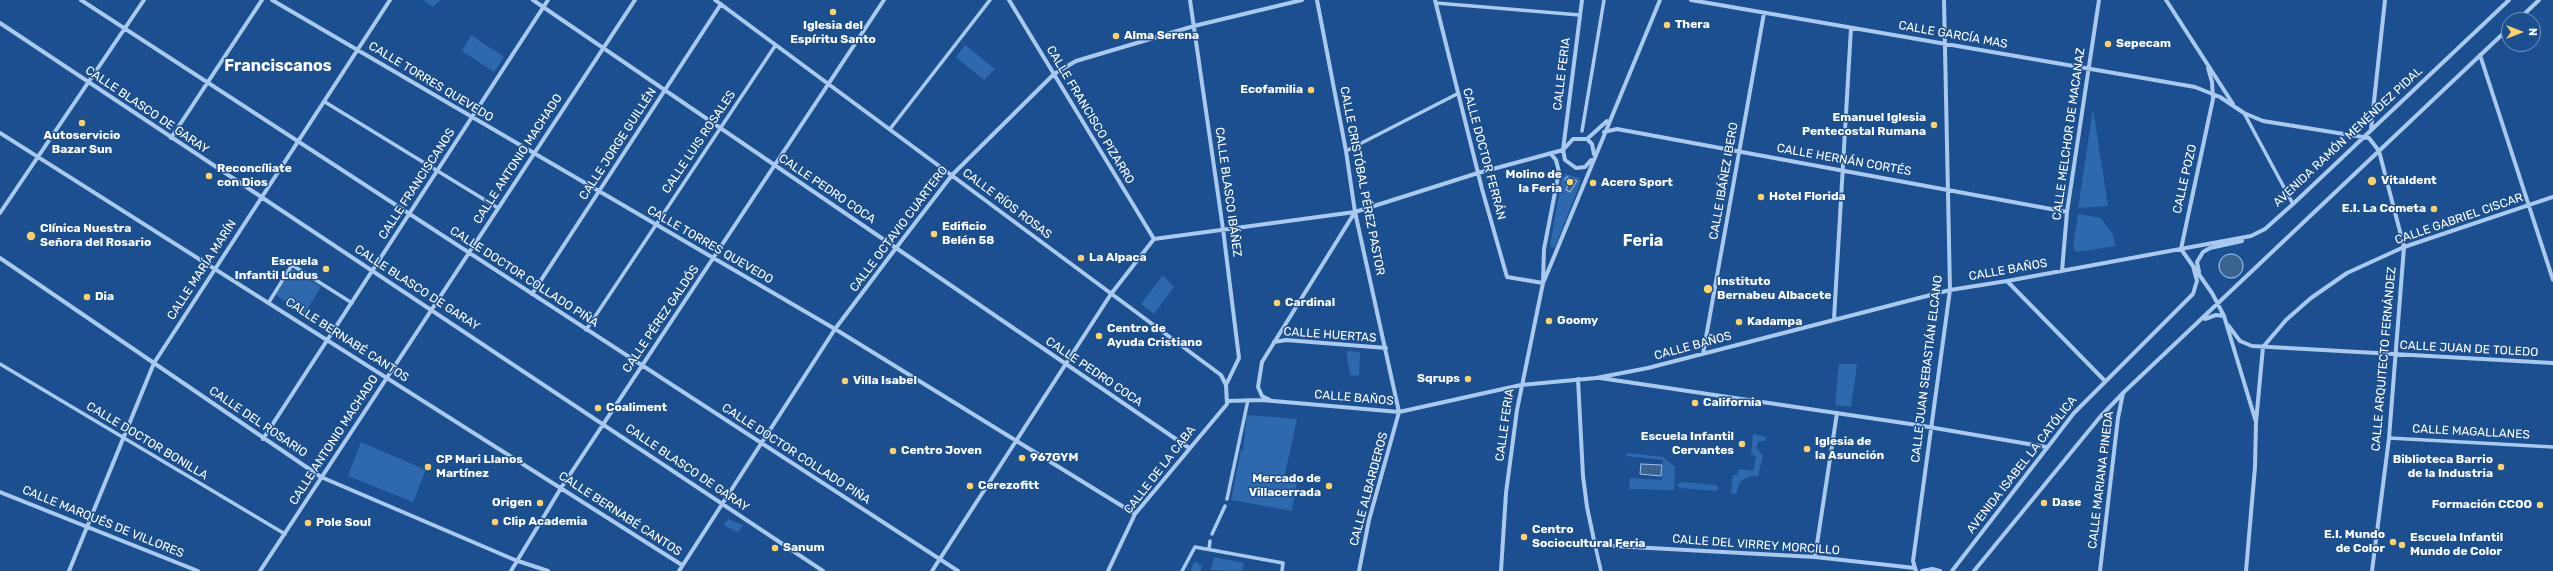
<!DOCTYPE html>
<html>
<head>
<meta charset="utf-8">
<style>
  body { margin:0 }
  #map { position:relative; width:2553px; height:571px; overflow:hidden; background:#1b4f8f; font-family:Rubik,sans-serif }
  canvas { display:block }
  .north { position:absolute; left:2501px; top:12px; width:40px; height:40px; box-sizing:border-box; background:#1b4f8f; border:1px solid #7695bc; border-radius:50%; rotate:90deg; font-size:11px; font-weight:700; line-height:16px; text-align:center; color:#fff }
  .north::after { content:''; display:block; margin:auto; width:14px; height:18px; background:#ffd166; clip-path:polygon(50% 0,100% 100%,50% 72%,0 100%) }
</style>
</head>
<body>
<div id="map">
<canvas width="2553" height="571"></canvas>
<div class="north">N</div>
</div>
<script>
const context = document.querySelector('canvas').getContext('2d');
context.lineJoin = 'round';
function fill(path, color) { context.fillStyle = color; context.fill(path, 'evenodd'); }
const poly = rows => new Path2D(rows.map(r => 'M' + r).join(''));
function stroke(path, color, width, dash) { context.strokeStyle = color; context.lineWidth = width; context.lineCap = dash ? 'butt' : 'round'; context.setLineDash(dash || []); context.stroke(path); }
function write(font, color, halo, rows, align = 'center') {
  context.font = font + ' Rubik,sans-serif'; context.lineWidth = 3; context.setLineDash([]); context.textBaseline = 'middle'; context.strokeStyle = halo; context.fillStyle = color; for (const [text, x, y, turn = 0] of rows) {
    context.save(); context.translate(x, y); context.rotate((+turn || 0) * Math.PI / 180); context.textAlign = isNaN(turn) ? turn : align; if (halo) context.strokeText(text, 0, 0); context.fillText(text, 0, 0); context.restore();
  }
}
const green = poly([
  [423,0,441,0,433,7],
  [471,35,504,57,494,72,462,51],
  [965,45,995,69,984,80,956,57],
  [2093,109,2108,206,2078,208],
  [1566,174,1579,178,1581,181,1555,247,1552,248,1550,245,1562,178],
  [2078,214,2101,218,2112,233,2116,246,2076,252,2073,247],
  '2218 266a13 13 0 1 1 26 0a13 13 0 1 1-26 0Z',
  [292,269,321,287,304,314,276,295],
  [1163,275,1174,287,1154,314,1141,304],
  [1346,351,1360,352,1359,376,1350,375],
  [1839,364,1857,364,1851,407,1835,405],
  [1247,415,1297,419,1284,478,1297,481,1292,511,1231,500,1241,450,1243,450],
  [1753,434,1767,437,1765,441,1759,441,1756,447,1763,456,1758,476,1751,476,1745,479,1740,482,1736,494,1731,493,1733,475,1737,475,1739,469,1753,471,1756,456,1751,454],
  [361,442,426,470,413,502,348,476],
  [1628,453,1663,457,1675,467,1674,490,1629,489,1630,478,1662,480,1663,460,1626,456],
  [1681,482,1716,485,1719,488,1716,491,1680,488,1677,485],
  [728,519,743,525,738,533,724,525],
  [1214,557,1244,563,1242,571,1211,570],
  [1195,561,1202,566,1201,571,1190,571]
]);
const water = poly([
  [1567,177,1577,181,1570,192,1566,190,1568,185,1565,179,1567,177],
  '2219 266a12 12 0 1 1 24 0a12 12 0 1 1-24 0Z',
  [1641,464,1662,465,1661,476,1640,474,1641,464]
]);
const pedestrian = poly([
  [1436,3,1580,15],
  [325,102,498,208],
  [2244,113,2293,204],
  [890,129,990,0],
  [1582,131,1604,0],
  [1346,151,1457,94],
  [269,302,292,265,352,303],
  [586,330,775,46],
  [0,364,285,534],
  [2389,438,2553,447],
  [1227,499,1248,400],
  [1212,534,1225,506],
  [1595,545,1601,571],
  [1209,549,1210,541],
  [1182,571,1195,547,1283,563,1282,571]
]);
const minor = poly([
  [81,0,958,571],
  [272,0,835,329,1135,514],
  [533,0,1189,448],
  [715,0,1221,375,1226,385,1227,404,1135,514,1108,571],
  [1009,0,1154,239],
  [1190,0,1223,229,1239,358,1226,385],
  [1317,0,1346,151,1355,212,1399,412,1369,520,1359,571],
  [1435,0,1482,189,1507,277,1543,283],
  [1582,0,1563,150,1565,160,1576,168,1585,167,1591,160],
  [1691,0,2195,87,2220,97,2244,113,2263,121,2369,138,2379,151,2404,247,2389,438,2372,571],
  [2166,0,2233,104],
  [2518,20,2539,0],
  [0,23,823,571],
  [2480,55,2553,280],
  [2371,129,2385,0],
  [1604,132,1617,129,2067,212],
  [0,133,682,565],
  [171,138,262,0],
  [1587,139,1592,144,1594,154],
  [1564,149,1573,139,1587,139,1607,121],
  [0,213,144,0],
  [1154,239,1355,212,1478,173,1563,150],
  [2181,249,2212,293,2224,316,2256,422,2255,467,2246,571],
  [2181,249,2213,99,2212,82,2208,68],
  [0,258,321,477,515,560,548,571],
  [2062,271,2067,212,2099,0],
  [2199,272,2197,262,2203,252,2210,248,2242,241],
  [1544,281,1660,0],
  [2007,281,2105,381],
  [532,294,721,4],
  [1834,319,1851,28],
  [2205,319,2216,315,2224,316],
  [2228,325,2240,341,2252,346,2553,363],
  [1274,342,1286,340,1386,348],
  [1703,354,1764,13],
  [1600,378,1917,425,2046,447],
  [1578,379,1583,476,1587,507,1595,545,1815,557,1915,568],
  [1270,400,1262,396,1258,387,1262,362,1355,212],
  [1228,401,1262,400,1399,412,1521,385,1596,378,1648,368,1950,290,2007,281,2251,236,2265,229,2293,204,2509,0],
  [2256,422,2263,347,2286,320,2311,298,2347,273,2404,247,2553,197],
  [263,439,548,0],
  [0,492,198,571],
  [1815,557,1837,413],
  [69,571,154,363,390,0],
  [260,571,635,0],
  [511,571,561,488,884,0],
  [679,571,835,329,896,248,952,175,1054,74,1076,61,1194,26,1302,0],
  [932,571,1111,294,1154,239],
  [1501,571,1506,493,1517,410,1543,283,1544,249,1559,172,1556,160,1550,153],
  [1916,571,1913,561,1950,290,1944,0],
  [1922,571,1932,569,1940,571],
  [1952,571,2074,413,2193,294,2197,281,2193,266],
  [1974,571,2100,417,2124,392,2509,28],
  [2100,571,2118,418,2123,393]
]);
const markers = [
  [833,12,4,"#ffd166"],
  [1667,25,4,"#ffd166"],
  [1116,36,4,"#ffd166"],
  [2108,44,4,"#ffd166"],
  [1311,90,4,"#ffd166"],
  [82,123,4,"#ffd166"],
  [1934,125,4,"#ffd166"],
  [209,176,4,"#ffd166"],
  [2372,181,5,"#ffd166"],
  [1570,182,4,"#ffd166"],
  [1593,183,4,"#ffd166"],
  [1761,197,4,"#ffd166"],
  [2434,209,4,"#ffd166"],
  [934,234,4,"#ffd166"],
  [31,236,5,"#ffd166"],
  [1081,258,4,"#ffd166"],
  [326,269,4,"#ffd166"],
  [1708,289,5,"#ffd166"],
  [87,297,4,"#ffd166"],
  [1277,303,4,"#ffd166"],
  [1549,321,4,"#ffd166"],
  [1739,322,4,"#ffd166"],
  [1099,336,4,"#ffd166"],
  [1468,379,4,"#ffd166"],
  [845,381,4,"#ffd166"],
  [1695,403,4,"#ffd166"],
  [598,408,4,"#ffd166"],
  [1742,444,4,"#ffd166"],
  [1807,449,4,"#ffd166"],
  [893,451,4,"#ffd166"],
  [1022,458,4,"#ffd166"],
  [428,467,4,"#ffd166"],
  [2501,467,4,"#ffd166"],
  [970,486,4,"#ffd166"],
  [1329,486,4,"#ffd166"],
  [540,503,4,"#ffd166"],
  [2044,503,4,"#ffd166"],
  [2540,505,4,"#ffd166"],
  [495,522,4,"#ffd166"],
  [308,523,4,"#ffd166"],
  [1524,537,4,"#ffd166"],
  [2393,542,4,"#ffd166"],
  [2402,545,4,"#ffd166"],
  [775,548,4,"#ffd166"]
];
const poiNames = [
  ["Thera",1675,25],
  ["Iglesia del",833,26,"center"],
  ["Espíritu Santo",833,40,"center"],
  ["Alma Serena",1124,36],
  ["Sepecam",2116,44],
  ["Ecofamilia",1303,90,"right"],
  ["Emanuel Iglesia",1926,118,"right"],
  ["Pentecostal Rumana",1926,132,"right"],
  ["Autoservicio",82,136,"center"],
  ["Bazar Sun",82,150,"center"],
  ["Reconcíliate",217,169],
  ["con Dios",217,183],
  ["Molino de",1562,175,"right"],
  ["la Feria",1562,189,"right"],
  ["Vitaldent",2381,181],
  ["Acero Sport",1601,183],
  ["Hotel Florida",1769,197],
  ["E.I. La Cometa",2426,209,"right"],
  ["Edificio",942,227],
  ["Belén 58",942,241],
  ["Clínica Nuestra",40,229],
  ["Señora del Rosario",40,243],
  ["La Alpaca",1089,258],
  ["Escuela",318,262,"right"],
  ["Infantil Ludus",318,276,"right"],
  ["Instituto",1717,282],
  ["Bernabeu Albacete",1717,296],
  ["Dia",95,297],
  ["Cardinal",1285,303],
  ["Goomy",1557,321],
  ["Kadampa",1747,322],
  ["Centro de",1107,329],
  ["Ayuda Cristiano",1107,343],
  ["Sqrups",1460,379,"right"],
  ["Villa Isabel",853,381],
  ["California",1703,403],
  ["Coaliment",606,408],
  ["Escuela Infantil",1734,437,"right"],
  ["Cervantes",1734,451,"right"],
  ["Iglesia de",1815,442],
  ["la Asunción",1815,456],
  ["Centro Joven",901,451],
  ["967GYM",1030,458],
  ["CP Mari Llanos",436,460],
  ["Martínez",436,474],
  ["Biblioteca Barrio",2493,460,"right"],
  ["de la Industria",2493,474,"right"],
  ["Mercado de",1321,479,"right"],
  ["Villacerrada",1321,493,"right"],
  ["Cerezofitt",978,486],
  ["Origen",532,503,"right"],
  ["Dase",2052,503],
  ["Formación CCOO",2532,505,"right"],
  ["Clip Academia",503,522],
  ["Pole Soul",316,523],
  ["Centro",1532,530],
  ["Sociocultural Feria",1532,544],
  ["E.I. Mundo",2385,535,"right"],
  ["de Color",2385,549,"right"],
  ["Escuela Infantil",2410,538],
  ["Mundo de Color",2410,552],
  ["Sanum",783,548]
];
const streetNames = [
  ["CALLE GARCÍA MAS",1953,35,10],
  ["CALLE FERIA",1562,74,-83],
  ["CALLE TORRES QUEVEDO",431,82,31],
  ["CALLE BLASCO DE GARAY",147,110,34],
  ["CALLE FRANCISCO PIZARRO",1090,115,59],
  ["CALLE MELCHOR DE MACANAZ",2069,134,-82],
  ["AVENIDA RAMÓN MENÉNDEZ PIDAL",2348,137,-43],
  ["CALLE LUIS ROSALES",699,142,-56],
  ["CALLE JORGE GUILLÉN",618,144,-57],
  ["CALLE DOCTOR FERRÁN",1484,154,75],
  ["CALLE ANTONIO MACHADO",518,159,-57],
  ["CALLE HERNÁN CORTÉS",1844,160,10],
  ["CALLE POZO",2185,179,-77],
  ["CALLE CRISTÓBAL PÉREZ PASTOR",1362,181,79],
  ["CALLE IBÁÑEZ IBERO",1724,181,-80],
  ["CALLE FRANCISCANOS",417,184,-57],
  ["CALLE PEDRO COCA",827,189,34],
  ["CALLE BLASCO IBÁÑEZ",1228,192,82],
  ["CALLE RÍOS ROSAS",1007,204,37],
  ["CALLE GABRIEL CISCAR",2459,219,-19],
  ["CALLE OCTAVIO CUARTERO",899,229,-53],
  ["CALLE TORRES QUEVEDO",710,245,30],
  ["CALLE MARÍA MARÍN",202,270,-57],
  ["CALLE BAÑOS",2008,270,-10],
  ["CALLE DOCTOR COLLADO PIÑA",524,277,33],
  ["CALLE BLASCO DE GARAY",417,288,33],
  ["CALLE PÉREZ GALDÓS",661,319,-56],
  ["CALLE HUERTAS",1330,335,4],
  ["CALLE BERNABÉ CANTOS",347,340,33],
  ["CALLE BAÑOS",1693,346,-15],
  ["CALLE JUAN DE TOLEDO",2469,349,3],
  ["CALLE ARQUITECTO FERNÁNDEZ",2384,359,-85],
  ["CALLE JUAN SEBASTIÁN ELCANO",1927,369,-83],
  ["CALLE PEDRO COCA",1094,372,34],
  ["CALLE BAÑOS",1354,398,5],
  ["CALLE DEL ROSARIO",258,422,34],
  ["CALLE FERIA",1505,425,-82],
  ["CALLE MAGALLANES",2471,432,3],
  ["CALLE ANTONIO MACHADO",334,440,-57],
  ["CALLE DOCTOR BONILLA",147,441,31],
  ["CALLE DOCTOR COLLADO PIÑA",796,454,33],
  ["AVENIDA ISABEL LA CATÓLICA",2022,465,-52],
  ["CALLE BLASCO DE GARAY",687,468,34],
  ["CALLE DE LA CABA",1160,470,-52],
  ["CALLE MARIANA PINEDA",2101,480,-83],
  ["CALLE ALBARDEROS",1369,489,-75],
  ["CALLE BERNABÉ CANTOS",620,514,33],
  ["CALLE MARQUÉS DE VILLORES",103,522,22],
  ["CALLE DEL VIRREY MORCILLO",1756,545,4]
];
const districtNames = [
  ["Franciscanos",278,66],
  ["Feria",1643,241]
];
fill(green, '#2e69ad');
fill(water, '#3c6290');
stroke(water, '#9cc4f0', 1);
stroke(pedestrian, '#a9c9ee', 3.5);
stroke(minor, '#a9c9ee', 4);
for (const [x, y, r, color] of markers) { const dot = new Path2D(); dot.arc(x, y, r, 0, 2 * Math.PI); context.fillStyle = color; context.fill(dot); stroke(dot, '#1b4f8f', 1.5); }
write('bold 12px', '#fff', '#1b4f8f', poiNames, 'left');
write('12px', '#fff', '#1b4f8f', streetNames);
write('bold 16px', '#fff', '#1b4f8f', districtNames);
</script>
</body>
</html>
